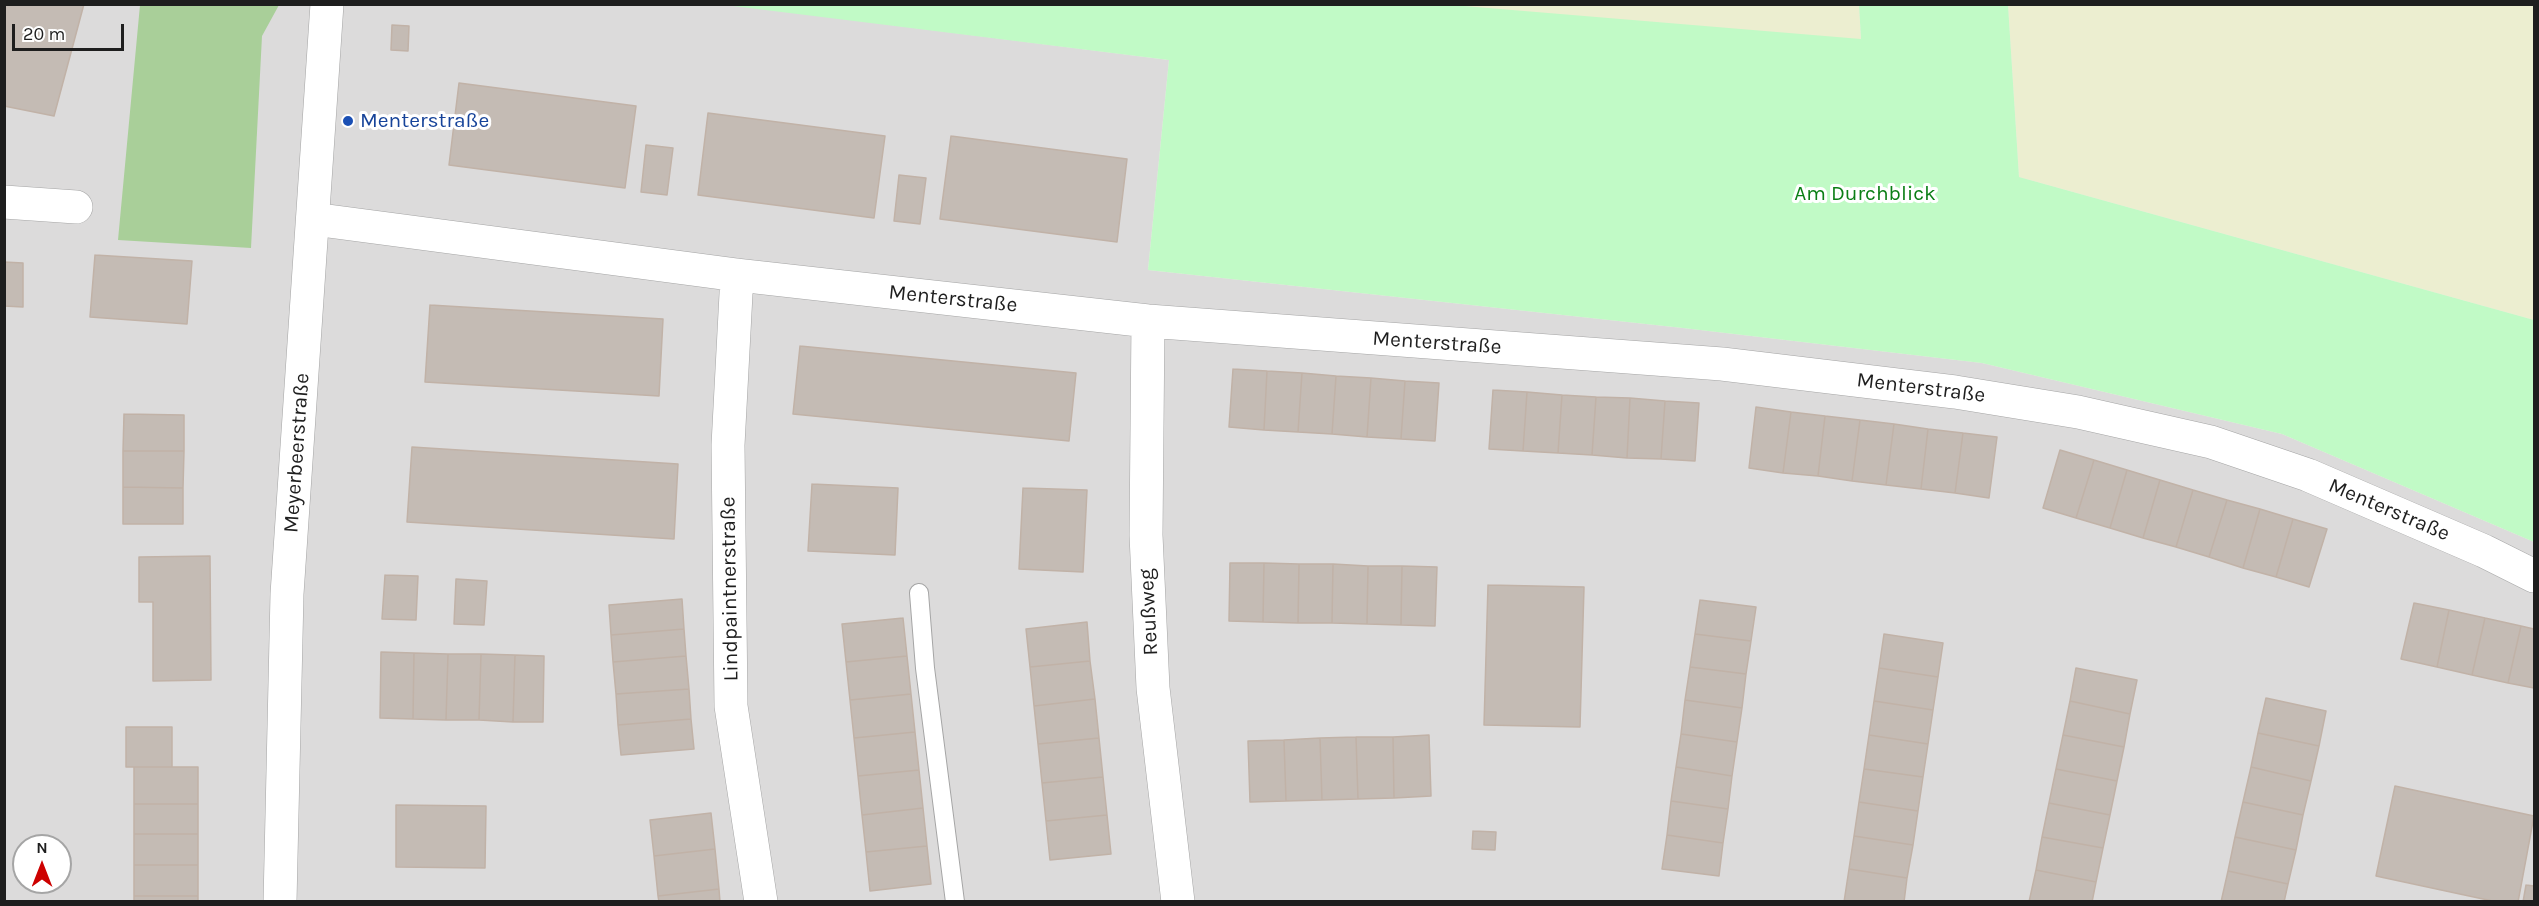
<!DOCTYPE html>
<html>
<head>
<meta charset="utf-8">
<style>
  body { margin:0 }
  #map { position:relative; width:2539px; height:906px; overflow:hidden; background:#efece4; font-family:Karla,sans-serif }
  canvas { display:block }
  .frame { position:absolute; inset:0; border:6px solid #1e1e1e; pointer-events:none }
  .north { position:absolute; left:12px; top:834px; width:60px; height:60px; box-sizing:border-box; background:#fff; border:2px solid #a5a5a5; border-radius:50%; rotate:0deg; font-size:16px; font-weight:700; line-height:24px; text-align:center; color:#1e1e1e }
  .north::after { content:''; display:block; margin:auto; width:21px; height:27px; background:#cd0100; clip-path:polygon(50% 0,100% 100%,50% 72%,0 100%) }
  .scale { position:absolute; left:12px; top:24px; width:112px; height:27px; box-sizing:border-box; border:3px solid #1e1e1e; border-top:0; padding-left:8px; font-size:18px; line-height:21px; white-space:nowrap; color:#1e1e1e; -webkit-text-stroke:4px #fff; paint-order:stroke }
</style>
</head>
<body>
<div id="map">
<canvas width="2539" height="906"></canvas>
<div class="frame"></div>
<div class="north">N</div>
<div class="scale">20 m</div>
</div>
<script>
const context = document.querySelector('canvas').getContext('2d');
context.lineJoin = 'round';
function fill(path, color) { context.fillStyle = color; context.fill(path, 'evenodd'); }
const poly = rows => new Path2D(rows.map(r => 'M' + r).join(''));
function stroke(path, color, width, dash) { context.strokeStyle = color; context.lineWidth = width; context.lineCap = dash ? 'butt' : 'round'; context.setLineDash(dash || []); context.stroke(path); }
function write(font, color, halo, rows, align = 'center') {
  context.font = font + ' Karla,sans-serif'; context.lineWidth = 6; context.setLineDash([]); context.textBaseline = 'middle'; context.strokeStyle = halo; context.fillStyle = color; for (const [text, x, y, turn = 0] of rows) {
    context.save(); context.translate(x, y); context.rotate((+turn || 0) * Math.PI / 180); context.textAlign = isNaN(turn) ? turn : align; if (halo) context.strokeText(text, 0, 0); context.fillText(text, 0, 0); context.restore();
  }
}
const residential = poly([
  [725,4,1169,60,1148,270,1683,328,1982,363,2282,434,2534,542,2534,901,5,902,5,5],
  [24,846,60,846,60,882,24,882]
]);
const farmland = poly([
  [1440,5,1859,5,1861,40],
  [2008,5,2534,5,2534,320,2019,177]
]);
const forest = poly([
  [140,5,279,5,262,36,251,248,118,240]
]);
const park = poly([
  [1440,4,1861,39,1859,5,2008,5,2019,177,2534,320,2534,542,2282,434,1982,363,1683,328,1148,270,1169,60,725,5]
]);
const building = poly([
  [4,4,84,4,54,116,4,106,4,4],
  [392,25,409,26,408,51,391,50,392,25],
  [459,83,636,106,625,188,449,165,459,83],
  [708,113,885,136,874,218,698,195,708,113],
  [951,136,1127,159,1117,242,940,219,951,136],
  [646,145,673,148,667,195,641,192,646,145],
  [899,175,926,178,920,224,894,221,899,175],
  [95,255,192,261,187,324,90,317,95,255],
  [4,262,23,263,23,307,4,306,4,262],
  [430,305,663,319,659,396,425,382,430,305],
  [800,346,1076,373,1069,441,793,414,800,346],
  [1233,369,1267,371,1264,430,1229,427,1233,369],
  [1267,371,1302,373,1298,432,1264,430,1267,371],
  [1302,373,1336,376,1332,434,1298,432,1302,373],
  [1336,376,1371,378,1367,437,1332,434,1336,376],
  [1371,378,1405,381,1401,439,1367,437,1371,378],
  [1405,381,1439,383,1435,441,1401,439,1405,381],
  [1493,390,1527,392,1523,451,1489,449,1493,390],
  [1527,392,1562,395,1558,453,1523,451,1527,392],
  [1562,395,1596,397,1592,455,1558,453,1562,395],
  [1596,397,1630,398,1627,458,1592,455,1596,397],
  [1630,398,1665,401,1661,459,1627,458,1630,398],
  [1665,401,1699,403,1695,461,1661,459,1665,401],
  [1756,407,1791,412,1783,473,1749,468,1756,407],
  [1791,412,1825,416,1818,476,1783,473,1791,412],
  [124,414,184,415,184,451,123,451,124,414],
  [1825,416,1860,420,1852,481,1818,476,1825,416],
  [1860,420,1894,424,1886,485,1852,481,1860,420],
  [1894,424,1928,429,1921,489,1886,485,1894,424],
  [1928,429,1963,433,1955,493,1921,489,1928,429],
  [1963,433,1997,437,1989,498,1955,493,1963,433],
  [412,447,678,464,674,539,407,522,412,447],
  [2060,450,2094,460,2076,518,2043,508,2060,450],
  [123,451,184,451,183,488,123,487,123,451],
  [2094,460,2127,470,2110,528,2076,518,2094,460],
  [2127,470,2160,480,2143,538,2110,528,2127,470],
  [2160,480,2193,490,2176,547,2143,538,2160,480],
  [812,484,898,488,895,555,808,551,812,484],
  [123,487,183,488,183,524,123,524,123,487],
  [1023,488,1087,490,1083,572,1019,569,1023,488],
  [2193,490,2227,500,2209,557,2176,547,2193,490],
  [2227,500,2260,509,2243,568,2209,557,2227,500],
  [2260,509,2293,519,2276,577,2243,568,2260,509],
  [2293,519,2327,529,2309,587,2276,577,2293,519],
  [210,556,211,680,153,681,153,602,139,602,139,557,210,556],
  [1230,563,1264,563,1263,622,1229,621,1230,563],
  [1264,563,1299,564,1298,623,1263,622,1264,563],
  [1299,564,1333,564,1332,623,1298,623,1299,564],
  [1333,564,1368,566,1367,624,1332,623,1333,564],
  [1368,566,1402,566,1401,625,1367,624,1368,566],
  [1402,566,1437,567,1435,626,1401,625,1402,566],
  [385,575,418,576,416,620,382,619,385,575],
  [456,579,487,581,484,625,454,624,456,579],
  [1488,585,1584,587,1580,727,1484,725,1488,585],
  [682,599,684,629,611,635,609,605,682,599],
  [1700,600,1756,607,1751,641,1695,634,1700,600],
  [2414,603,2449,610,2437,667,2401,659,2414,603],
  [2449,610,2485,618,2472,675,2437,667,2449,610],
  [903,618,907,656,846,662,842,624,903,618],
  [2485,618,2521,626,2508,683,2472,675,2485,618],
  [1087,622,1090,661,1030,667,1026,629,1087,622],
  [2521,626,2534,629,2534,688,2508,683,2521,626],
  [684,629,686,656,613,662,611,635,684,629],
  [1695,634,1751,641,1746,674,1690,667,1695,634],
  [1884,634,1943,643,1938,677,1879,668,1884,634],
  [381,652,414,653,413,719,380,718,381,652],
  [414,653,448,654,446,720,413,719,414,653],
  [448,654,481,654,479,720,446,720,448,654],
  [481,654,515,655,513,722,479,720,481,654],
  [515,655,544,656,543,722,513,722,515,655],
  [686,656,689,689,616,694,613,662,686,656],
  [907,656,911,694,850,700,846,662,907,656],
  [1090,661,1095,699,1034,706,1030,667,1090,661],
  [1690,667,1746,674,1742,708,1685,700,1690,667],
  [1879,668,1938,677,1933,710,1874,701,1879,668],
  [2076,668,2137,680,2130,714,2070,701,2076,668],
  [689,689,691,719,618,725,616,694,689,689],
  [911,694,915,732,854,738,850,700,911,694],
  [2266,698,2326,711,2319,746,2258,733,2266,698],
  [1095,699,1099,738,1038,744,1034,706,1095,699],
  [1685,700,1742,708,1737,742,1681,734,1685,700],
  [1874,701,1933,710,1928,744,1869,735,1874,701],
  [2070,701,2130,714,2124,747,2063,735,2070,701],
  [691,719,694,749,621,755,618,725,691,719],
  [126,727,172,727,172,767,126,767,126,727],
  [915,732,919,770,858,776,854,738,915,732],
  [2258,733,2319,746,2311,781,2251,767,2258,733],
  [1681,734,1737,742,1732,776,1676,767,1681,734],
  [1429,735,1431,796,1394,798,1393,737,1429,735],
  [1869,735,1928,744,1923,777,1864,769,1869,735],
  [2063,735,2124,747,2117,781,2056,769,2063,735],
  [1356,737,1358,799,1322,800,1320,738,1356,737],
  [1356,737,1393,737,1394,798,1358,799,1356,737],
  [1099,738,1103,777,1042,783,1038,744,1099,738],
  [1320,738,1322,800,1286,801,1284,740,1320,738],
  [1284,740,1286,801,1250,802,1248,741,1284,740],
  [134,767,198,767,198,804,134,804,134,767],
  [1676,767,1732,776,1728,809,1671,801,1676,767],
  [2251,767,2311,781,2303,815,2243,802,2251,767],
  [1864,769,1923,777,1918,811,1859,802,1864,769],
  [2056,769,2117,781,2110,815,2049,803,2056,769],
  [919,770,923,808,862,815,858,776,919,770],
  [1103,777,1107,815,1046,821,1042,783,1103,777],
  [2395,786,2534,816,2518,902,2497,902,2376,876,2395,786],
  [1671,801,1728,809,1723,843,1667,835,1671,801],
  [1859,802,1918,811,1913,845,1854,836,1859,802],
  [2243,802,2303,815,2296,850,2235,837,2243,802],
  [2049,803,2110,815,2103,848,2042,837,2049,803],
  [134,804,198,804,198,834,134,834,134,804],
  [396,805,486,806,485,868,396,867,396,805],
  [923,808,927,846,866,852,862,815,923,808],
  [711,813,715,849,654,856,650,820,711,813],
  [1107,815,1111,854,1050,860,1046,821,1107,815],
  [1473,831,1496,832,1495,850,1472,849,1473,831],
  [134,834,198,834,198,865,134,865,134,834],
  [1667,835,1723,843,1719,876,1662,869,1667,835],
  [1854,836,1913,845,1907,878,1849,869,1854,836],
  [2042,837,2103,848,2096,882,2036,870,2042,837],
  [2235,837,2296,850,2288,884,2228,871,2235,837],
  [927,846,931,884,870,891,866,852,927,846],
  [715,849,719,889,658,896,654,856,715,849],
  [134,865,198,865,198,896,134,896,134,865],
  [1849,869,1907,878,1904,902,1844,902,1849,869],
  [2036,870,2096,882,2092,902,2029,902,2036,870],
  [2228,871,2288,884,2284,902,2221,902,2228,871],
  [2526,885,2534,886,2534,902,2523,902,2526,885],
  [719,889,720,902,659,902,658,896,719,889],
  [134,896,198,896,198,902,134,902,134,896]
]);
const service = poly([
  [919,593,925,668,955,902]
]);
const minor = poly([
  [4,202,76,207],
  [313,219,737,275,1148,321,1722,364,1955,392,2078,412,2211,442,2308,475,2484,551,2534,576],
  [737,275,728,445,731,706,761,902],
  [1148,321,1146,535,1153,688,1178,902]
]);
const tertiary = poly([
  [280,902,287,594,327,4]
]);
const markers = [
  [348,121,6,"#1a4fb4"]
];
const transitNames = [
  ["Menterstraße",360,121]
];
const parkNames = [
  ["Am Durchblick",1865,194]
];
const streetNames = [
  ["Menterstraße",953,299,6],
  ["Menterstraße",1437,343,4],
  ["Menterstraße",1921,388,7],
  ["Meyerbeerstraße",297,453,-86],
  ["Menterstraße",2389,510,23],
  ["Lindpaintnerstraße",730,589,-91],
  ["Reußweg",1149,612,-93]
];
fill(residential, '#dcdbdb');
fill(farmland, '#eceed0');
fill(forest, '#a9cf99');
fill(park, '#c1fac6');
fill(building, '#c4bbb4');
stroke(building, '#c1b2a7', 1.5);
stroke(service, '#a5a5a5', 20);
stroke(minor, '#a5a5a5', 34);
stroke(tertiary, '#a5a5a5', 34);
stroke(service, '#fff', 18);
stroke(minor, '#fff', 33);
stroke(tertiary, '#fff', 33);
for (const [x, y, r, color] of markers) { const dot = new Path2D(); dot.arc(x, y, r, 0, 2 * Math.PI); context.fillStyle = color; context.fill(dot); stroke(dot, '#fff', 2); }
write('21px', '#164399', '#fff', transitNames, 'left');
write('21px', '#0b7e15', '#fff', parkNames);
write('21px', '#1e1e1e', '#fff', streetNames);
</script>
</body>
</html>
